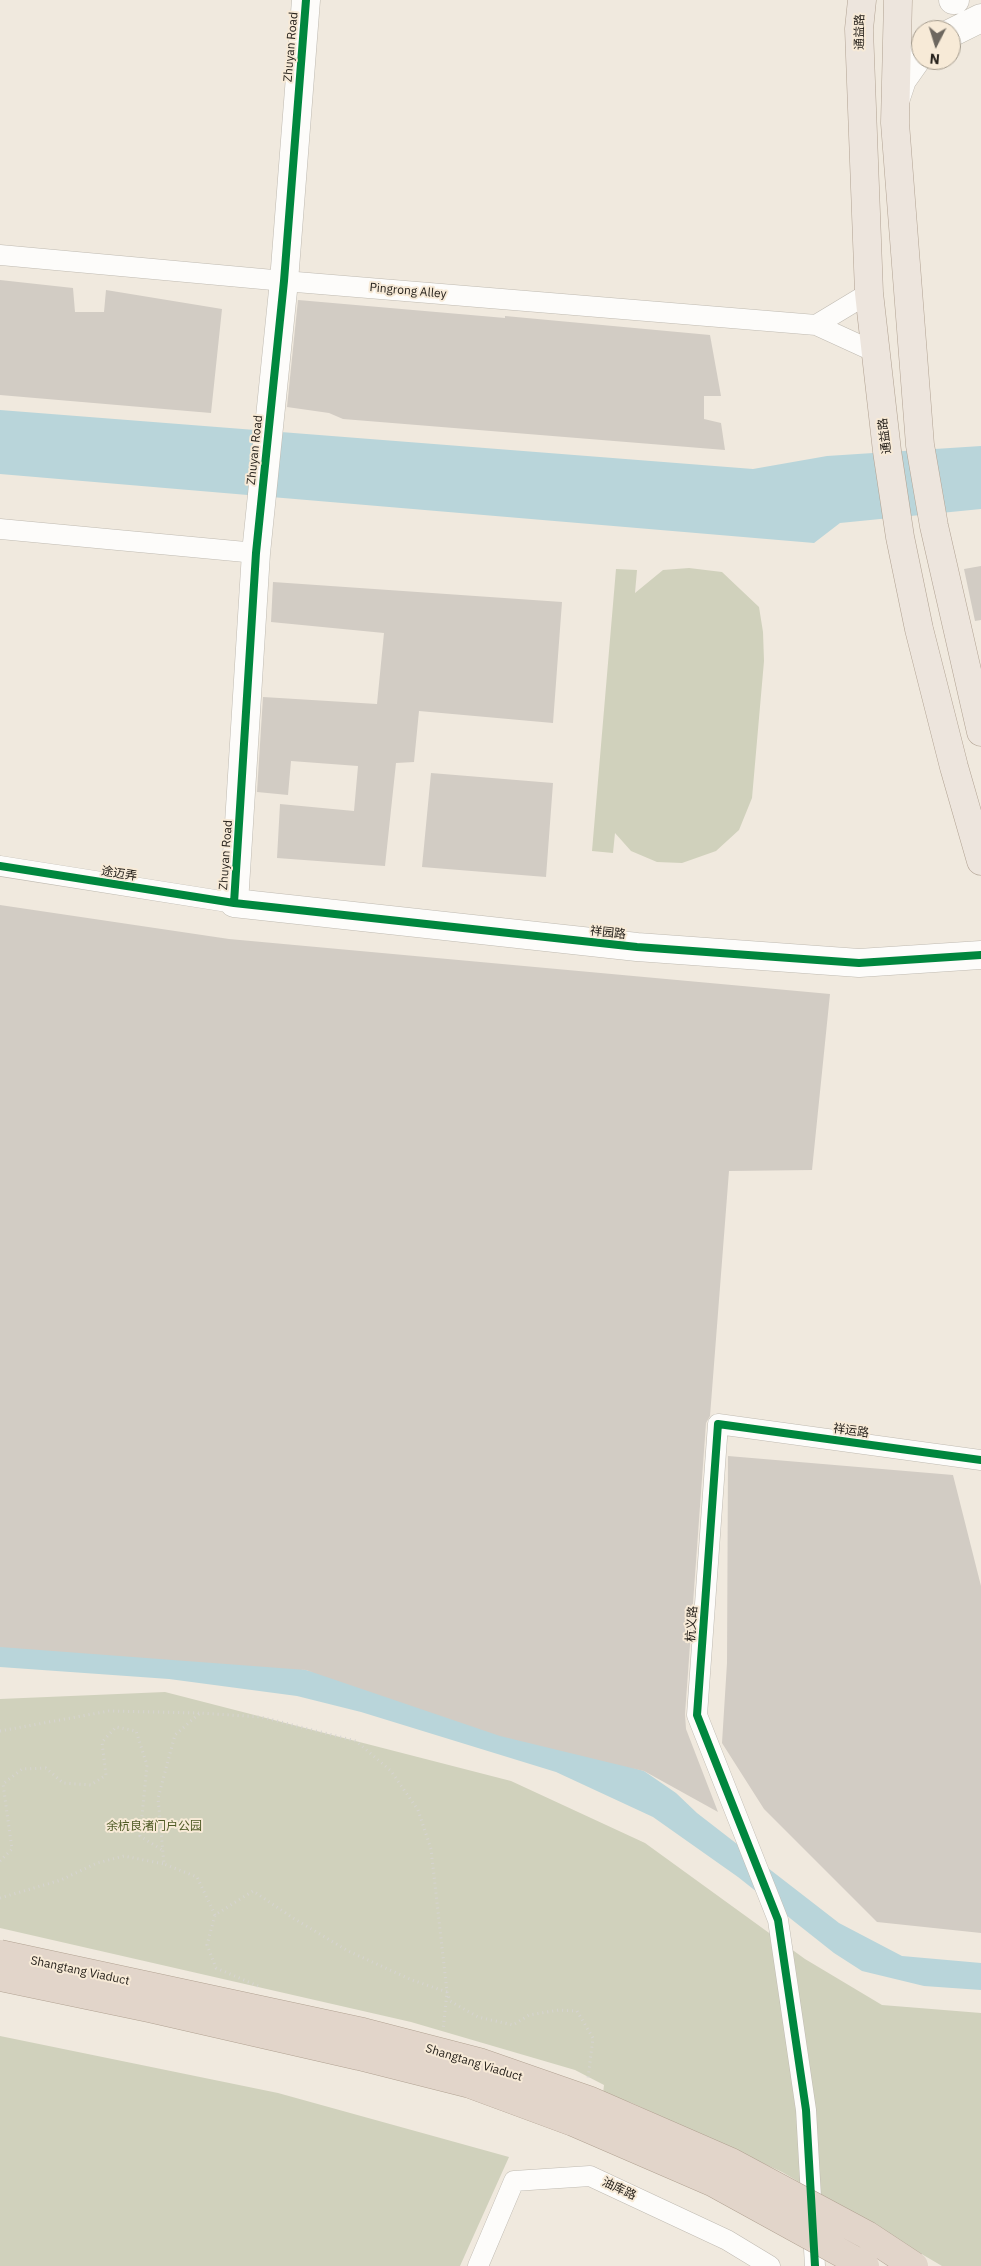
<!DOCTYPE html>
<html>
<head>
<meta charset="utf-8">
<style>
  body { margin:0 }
  #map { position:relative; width:981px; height:2266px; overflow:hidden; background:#f0e9de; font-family:"IBM Plex Sans",sans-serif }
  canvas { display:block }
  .north { position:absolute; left:911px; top:20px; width:50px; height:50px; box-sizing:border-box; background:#f7ead7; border:1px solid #a39a8c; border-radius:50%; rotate:185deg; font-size:14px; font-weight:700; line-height:20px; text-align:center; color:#26211b }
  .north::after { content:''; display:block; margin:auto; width:18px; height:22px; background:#6d675f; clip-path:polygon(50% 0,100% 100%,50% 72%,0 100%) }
</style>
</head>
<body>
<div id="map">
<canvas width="981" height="2266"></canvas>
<div class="north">N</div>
</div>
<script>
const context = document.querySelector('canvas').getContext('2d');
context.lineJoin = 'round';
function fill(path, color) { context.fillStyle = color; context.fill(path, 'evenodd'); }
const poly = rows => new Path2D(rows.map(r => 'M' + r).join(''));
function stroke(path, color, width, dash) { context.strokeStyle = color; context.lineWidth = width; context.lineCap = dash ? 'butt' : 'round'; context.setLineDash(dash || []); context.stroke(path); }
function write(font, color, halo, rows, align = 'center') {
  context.font = font + ' "IBM Plex Sans","Noto Sans SC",sans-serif'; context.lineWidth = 4; context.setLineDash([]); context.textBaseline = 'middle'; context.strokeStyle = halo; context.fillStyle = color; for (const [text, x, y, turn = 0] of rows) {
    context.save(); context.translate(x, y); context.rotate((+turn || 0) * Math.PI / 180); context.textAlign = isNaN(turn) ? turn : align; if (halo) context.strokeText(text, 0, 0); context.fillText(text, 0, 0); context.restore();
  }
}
const green = poly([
  [689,568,722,572,759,607,763,632,764,661,752,798,739,830,716,851,682,863,657,862,631,851,615,833,613,853,592,851,616,569,637,570,635,593,663,570],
  [165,1692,511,1781,645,1843,805,1959,882,2005,981,2013,981,2266,942,2266,782,2172,632,2103,603,2094,604,2085,575,2070,411,2022,0,1928,0,1699],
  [0,2036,278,2093,509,2157,460,2266,0,2266]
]);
const water = poly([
  [0,410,753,469,827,456,981,446,981,509,840,523,814,543,0,474],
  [0,1638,243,1657,306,1670,420,1699,509,1730,644,1771,676,1793,697,1813,839,1923,902,1956,981,1963,981,1990,924,1986,862,1971,834,1953,738,1877,653,1817,556,1772,361,1712,297,1696,169,1679,0,1667]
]);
const building = poly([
  [0,280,73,288,75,312,104,312,106,290,222,309,211,413,0,395],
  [298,300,505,318,505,316,710,335,721,396,704,396,704,419,721,423,725,450,343,419,329,413,287,407],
  [981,566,981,620,975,621,964,569],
  [273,582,562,602,553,723,419,711,414,762,396,763,385,866,277,858,280,804,354,811,358,766,291,761,288,795,257,792,263,697,377,704,384,633,271,622],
  [431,773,553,783,546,877,422,867],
  [0,905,229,939,830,994,812,1170,729,1171,710,1416,706,1423,685,1714,686,1729,718,1812,644,1771,500,1736,306,1670,0,1647],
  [728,1456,953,1475,981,1586,981,1933,877,1922,764,1809,722,1743,727,1663]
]);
const path = poly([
  [0,1731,109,1711,199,1713],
  [0,1861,12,1849,3,1784,22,1769,46,1768,63,1783,91,1785,106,1775,102,1742,116,1727,136,1731,147,1765,140,1836,162,1850],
  [0,1898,61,1880,97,1863,124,1856,164,1864],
  [215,1915,197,1877,164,1864,158,1798,175,1735,200,1713,261,1717,356,1741,391,1771,418,1810,431,1849,447,1992,450,2001,478,2017,513,2025,529,2015,559,2010,577,2011,593,2038,588,2078],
  [258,1986,216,1968,207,1945,215,1915,253,1891,293,1918,348,1951,412,1980,447,1992,443,2030]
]);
const street = poly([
  [0,255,284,281,816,325,875,352],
  [816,325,869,293],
  [0,529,256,553],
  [0,866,234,903],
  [478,2266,514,2181,590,2176,727,2240,770,2266],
  [815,2266,806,2110,778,1920,697,1715,718,1424,981,1460]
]);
const secondary = poly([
  [306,0,284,281,256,553,234,903,637,947,859,963,981,955],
  [953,0,955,0],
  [951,33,981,18],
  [896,98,902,80,921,53]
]);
const primary = poly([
  [862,0,859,29,869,293,887,451,900,537,919,629,954,767,981,861],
  [898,0,895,123,920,445,934,526,981,732]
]);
const highwayBridge = poly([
  [0,1954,363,2032,479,2062,591,2101,731,2162,867,2235,914,2266],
  [0,1977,149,2008,359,2056,470,2084,573,2122,714,2183,865,2266]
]);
const cycleway = poly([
  [0,866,234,903,637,947,859,963,981,955],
  [234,903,256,553,284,281,306,0],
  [815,2266,806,2110,778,1920,697,1715,718,1424,981,1460]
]);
const streetNames = [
  ["通益路",860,32,-89],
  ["Zhuyan Road",291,47,-85],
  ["Pingrong Alley",408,291,5],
  ["通益路",885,436,-97],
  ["Zhuyan Road",255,450,-84],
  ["Zhuyan Road",226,855,-86],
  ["途迈弄",119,874,9],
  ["祥园路",608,933,6],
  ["祥运路",851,1431,8],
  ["杭义路",692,1624,-86],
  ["Shangtang Viaduct",80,1971,12],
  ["Shangtang Viaduct",474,2063,17],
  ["油库路",619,2189,25]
];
const parkNames = [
  ["余杭良渚门户公园",154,1827]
];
fill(green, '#d0d1bc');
fill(water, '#b9d5da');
fill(building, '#d2ccc4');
stroke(street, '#bfbab1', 21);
stroke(secondary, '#bfbab1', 29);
stroke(primary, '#b1a292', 29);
stroke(path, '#d6d4d0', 3, [1, 4]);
stroke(street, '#fdfcfa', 20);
stroke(secondary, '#fdfcfa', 28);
stroke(primary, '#ede5dd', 28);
stroke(highwayBridge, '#b1a292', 29, []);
stroke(highwayBridge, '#e2d5ca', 28);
stroke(cycleway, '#00873e', 8);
write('12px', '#26211b', '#f7ead7', streetNames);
write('12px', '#4f5b25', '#f7ead7', parkNames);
</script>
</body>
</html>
